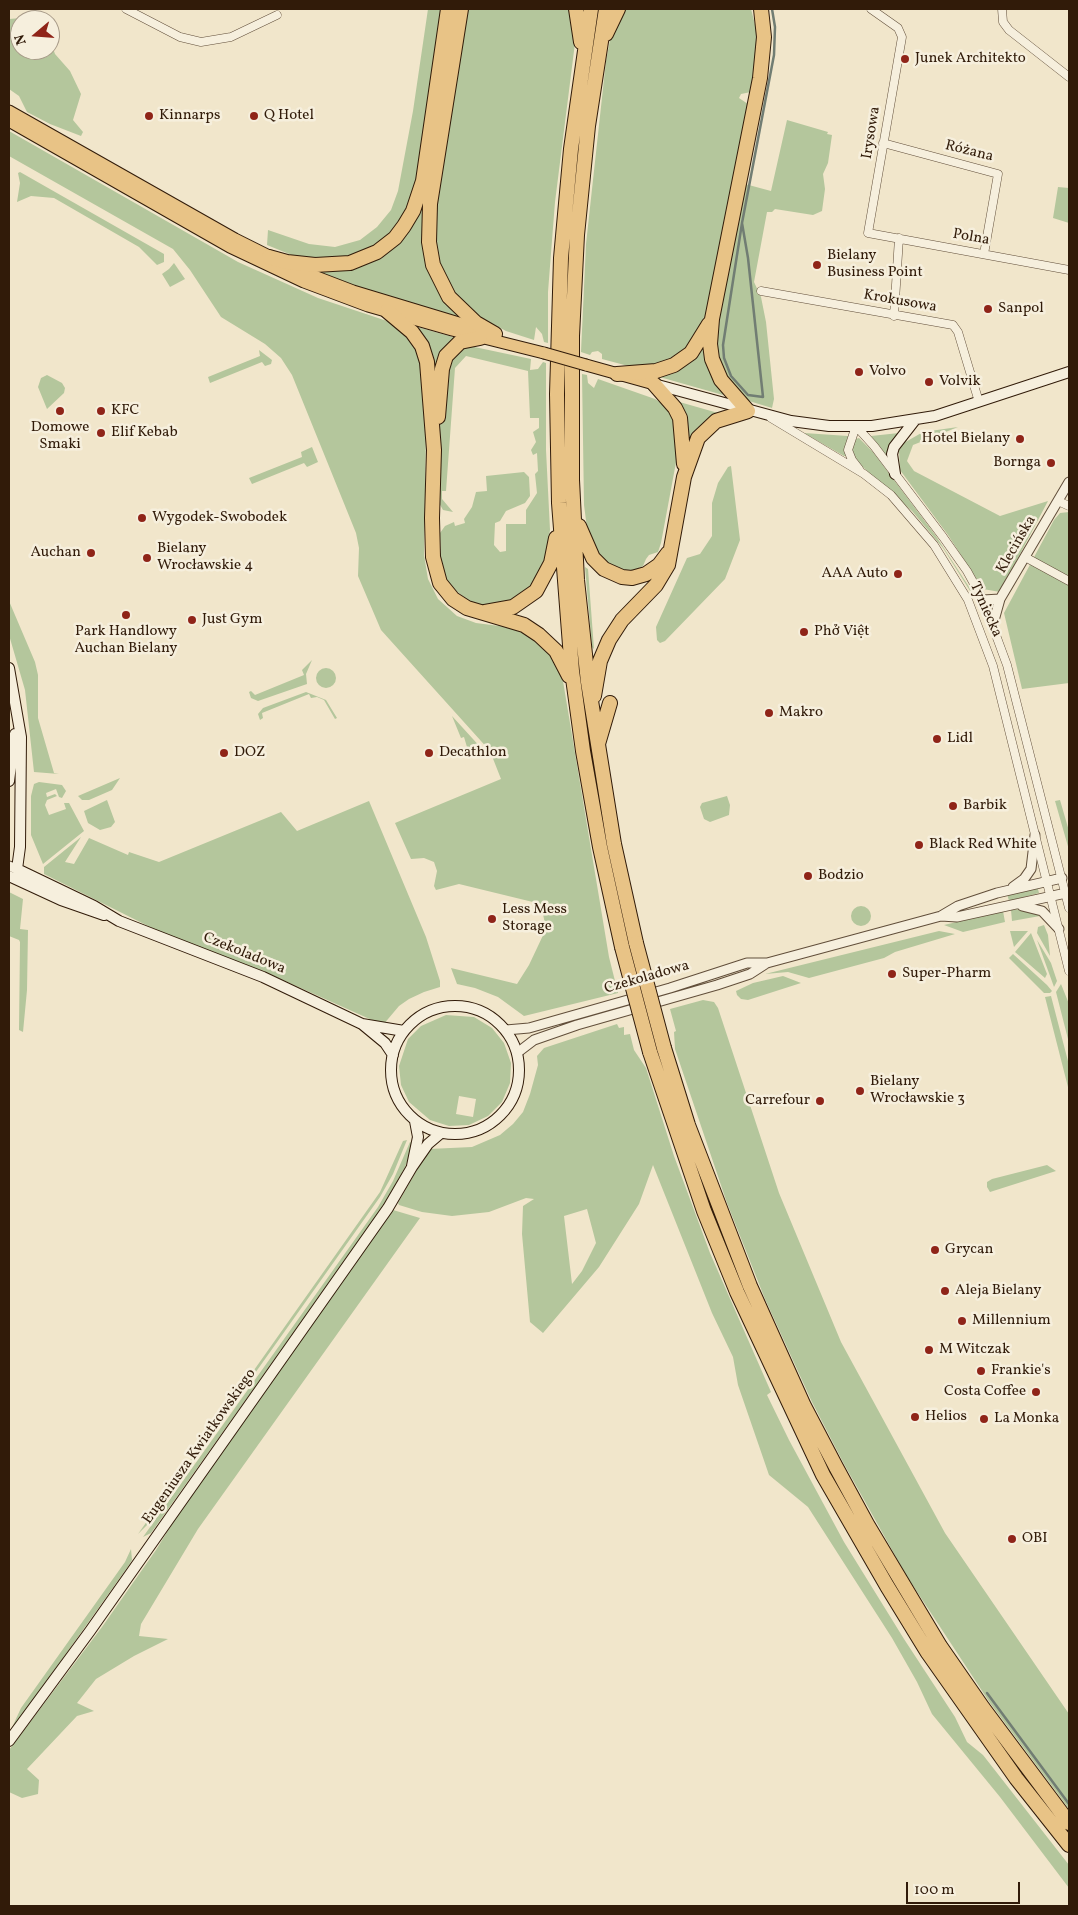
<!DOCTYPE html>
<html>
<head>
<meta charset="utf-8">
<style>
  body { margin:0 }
  #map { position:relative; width:1078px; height:1915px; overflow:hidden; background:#f1e6cb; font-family:Vollkorn,serif }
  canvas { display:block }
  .frame { position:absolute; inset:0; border:10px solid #311b09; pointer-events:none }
  .north { position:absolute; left:10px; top:10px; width:50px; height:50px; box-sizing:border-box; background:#f6efdd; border:1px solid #a79a88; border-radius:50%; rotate:252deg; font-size:14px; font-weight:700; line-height:20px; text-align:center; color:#311b09 }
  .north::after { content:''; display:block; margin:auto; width:18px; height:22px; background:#8f2418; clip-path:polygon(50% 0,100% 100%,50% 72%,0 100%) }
  .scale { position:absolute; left:906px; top:1882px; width:114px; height:22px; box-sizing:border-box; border:2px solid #311b09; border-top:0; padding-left:6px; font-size:15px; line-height:18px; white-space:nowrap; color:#311b09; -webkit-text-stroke:4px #f6efdd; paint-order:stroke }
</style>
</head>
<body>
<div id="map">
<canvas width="1078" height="1915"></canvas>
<div class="frame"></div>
<div class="north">N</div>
<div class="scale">100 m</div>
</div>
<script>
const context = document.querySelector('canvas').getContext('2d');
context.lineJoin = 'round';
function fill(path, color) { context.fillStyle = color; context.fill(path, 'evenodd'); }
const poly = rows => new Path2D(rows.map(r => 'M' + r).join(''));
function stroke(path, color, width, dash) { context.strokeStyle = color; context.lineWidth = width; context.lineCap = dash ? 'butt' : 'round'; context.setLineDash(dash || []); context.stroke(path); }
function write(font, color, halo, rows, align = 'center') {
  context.font = font + ' Vollkorn,serif'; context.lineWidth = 5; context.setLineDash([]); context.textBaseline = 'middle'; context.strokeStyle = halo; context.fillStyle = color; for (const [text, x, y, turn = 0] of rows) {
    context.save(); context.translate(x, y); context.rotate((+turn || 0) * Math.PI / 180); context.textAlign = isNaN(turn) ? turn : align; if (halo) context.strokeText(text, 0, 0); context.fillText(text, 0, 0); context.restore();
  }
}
const green = poly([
  [428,9,443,9,418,175,409,206,394,231,373,248,342,260,299,258,267,245,268,230,309,244,335,247,360,240,377,227,391,210,398,191,413,111],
  [466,9,571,9,575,43,555,202,548,292,548,343,544,342,542,334,536,327,534,340,506,331,476,315,459,301,443,276,436,249,436,205],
  [622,9,751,9,758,36,758,52,751,92,741,94,739,98,748,104,708,310,694,343,664,365,632,367,602,359,602,354,598,351,592,352,590,355,581,352,586,244,606,61,610,40],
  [34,17,36,20,20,20,20,50,50,50,50,40,55,54,70,71,81,94,73,120,83,132,81,136,50,124,27,112,19,96,9,89,9,19],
  [787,120,828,132,827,134,832,135,828,163,823,174,825,189,822,211,813,215,775,209,772,212,767,212,754,282,761,297,766,322,774,399,772,408,749,401,721,374,715,337,745,184,771,191],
  [9,131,238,262,318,298,393,323,415,343,423,364,426,431,424,555,428,579,438,599,457,616,476,623,507,627,526,633,547,649,562,675,609,957,618,993,524,1016,498,997,475,988,457,984,451,968,517,984,529,965,546,929,541,904,459,884,436,890,434,886,437,871,434,862,424,858,411,859,395,823,501,779,490,751,381,630,358,576,359,548,356,533,292,375,281,358,265,344,221,317,190,270,173,249,9,156],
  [20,172,164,254,164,262,157,265,139,247,54,198,31,196,17,202,20,183,18,173],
  [1058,187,1069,188,1069,223,1053,218],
  [425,189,426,234,464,320,317,274,317,270,376,256],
  [174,263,185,279,170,287,162,274,169,269],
  [414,326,456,338,436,385],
  [706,339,723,395,656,376],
  [465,345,531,359,530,370,538,369,543,362,546,363,546,450,550,530,545,565,526,596,490,607,472,603,451,587,446,578,439,554,441,553,440,533,445,526,454,522,455,526,465,523,464,519,472,507,476,492,487,491,486,476,524,472,529,477,530,496,525,503,506,511,500,521,495,523,494,545,500,552,506,551,506,524,526,524,526,510,537,493,535,474,538,471,537,453,533,455,531,450,536,442,533,432,539,428,539,418,530,418,528,371,466,356,455,368,446,491,442,491,442,499,453,512,443,510,438,501,439,431,446,363],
  [259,350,272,360,271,364,265,366,262,362,210,383,208,377,260,356],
  [582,374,587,375,588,383,594,388,598,379,655,399,666,406,673,418,677,457,661,543,658,552,649,555,646,559,643,566,632,571,619,570,611,567,599,557,587,528,584,505],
  [47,375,62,383,65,388,64,393,47,409,38,387,41,378],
  [676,401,718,413,688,449],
  [958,427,913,445,907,461,914,471,1000,516,1048,501,1000,592,983,589,948,535,900,470,899,450,902,444,923,432],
  [804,433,848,436,846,456,844,456],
  [899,433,891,442,887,456,871,436],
  [859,438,873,452,936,536,973,593,972,594,943,548,912,511,857,462,852,449,856,439],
  [312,447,318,462,307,467,304,463,252,484,249,478,302,457,301,452],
  [731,466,740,540,725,579,665,641,660,643,657,640,656,627,687,558,700,554,712,536,712,503,718,483,728,467],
  [1069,512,1069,683,1022,689,1004,613,1054,520,1060,513],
  [585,567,588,569,594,649,592,647],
  [9,601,35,662,38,675,38,718,54,773,59,774,34,772,25,690,9,635],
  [312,660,306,674,307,684,258,701,251,698,249,692,251,691,255,695,304,675,302,670],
  '316 678a10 10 0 1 1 20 0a10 10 0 1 1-20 0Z',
  [306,692,326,700,337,718,335,719,324,700,317,697,311,698,309,694,262,713,263,718,260,720,258,714,263,708],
  [452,716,483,750,482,752,470,757,464,737,461,738],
  [120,778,112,790,89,800,82,800,78,796],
  [39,782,62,785,66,791,62,798,59,797,56,789,46,793,47,797,55,794,57,796,47,800,45,805,49,815,66,809,64,803,69,803,84,831,43,864,31,835,31,796,34,784],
  [727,796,730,805,729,815,710,822,704,819,700,807,702,803],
  [107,800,115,822,111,827,100,830,88,823,84,811],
  [1060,800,1069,831,1069,850,1055,801],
  [369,801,426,937,440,981,440,987,424,992,409,999,399,1006,383,1025,265,972,156,930,44,874,44,867,81,837,65,862,74,864,89,838,128,855,129,852,159,862,281,812,297,831],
  [1032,889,1038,889,1039,893,1009,901,1007,894],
  [9,892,23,899,20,929,28,930,27,990,23,1032,19,1030,20,942,19,940,9,936],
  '851 916a10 10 0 1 1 20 0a10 10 0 1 1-20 0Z',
  [1021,909,1038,914,1040,916,1012,921,1011,910],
  [1003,911,1005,922,963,932,944,925],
  [1044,925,1048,935,1050,956,1037,933,1038,927],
  [939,931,955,934,895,952,884,958,809,978,788,972,765,974],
  [1010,931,1028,931,1014,947],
  [1031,933,1047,974,1045,978,1015,952],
  [1037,940,1051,963,1057,981,1054,987],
  [1013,954,1047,985,1052,991,1050,993,1044,993,1009,958],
  [783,976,801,983,748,1000,741,999,737,995,736,991,753,983],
  [1061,984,1069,1004,1069,1043,1056,992],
  [1051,996,1069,1065,1069,1091,1045,997],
  [703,1000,714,1002,718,1008,779,1193,841,1342,945,1533,1069,1714,1069,1809,990,1703,906,1575,844,1464,812,1402,765,1299,727,1203,675,1049,674,1032,676,1031,670,1009],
  [446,1015,474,1017,492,1028,504,1043,511,1063,510,1083,502,1102,488,1116,469,1125,449,1126,430,1120,409,1102,401,1085,399,1066,408,1039,421,1026],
  [459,1096,476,1099,473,1117,456,1114],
  [617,1024,619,1028,624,1027,624,1035,630,1034,634,1050,646,1068,674,1156,710,1253,771,1392,767,1395,789,1440,844,1542,904,1639,955,1717,967,1742,983,1755,1069,1865,1069,1888,1000,1797,932,1714,917,1682,892,1638,808,1507,769,1475,738,1385,733,1357,712,1313,653,1165,639,1204,599,1267,543,1333,530,1322,522,1234,523,1206,534,1199,526,1198,489,1212,452,1216,422,1212,399,1205,398,1203,429,1149,472,1147,500,1135,513,1124,523,1112,530,1094,538,1065,537,1056,544,1048],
  [587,1209,596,1243,582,1271,572,1284,564,1216],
  [407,1140,393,1174,380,1197,148,1524,138,1534,380,1192,403,1141],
  [410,1142,414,1144,405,1167,385,1204,151,1533,143,1537,378,1207,393,1181],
  [1047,1165,1056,1171,990,1192,987,1187,987,1182,992,1179],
  [393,1210,420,1218,198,1529,141,1624,139,1636,168,1639,134,1656,96,1679,77,1703,94,1711,77,1716,27,1769,39,1780,38,1794,22,1798,9,1792,9,1750,102,1627,156,1550,188,1498],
  [131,1549,132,1560,129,1565,9,1734,21,1708,125,1562]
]);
const stream = poly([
  [742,223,748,258,763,397,748,395,731,376,724,358,723,345,742,223,774,55,775,27,772,9],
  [987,1693,1069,1804]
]);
const minor = poly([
  [126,9,180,37,201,42,231,37,277,15],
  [871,9,898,28,902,37,868,233,1069,270],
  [1002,9,1003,22,1009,30,1069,77],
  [883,143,998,174,984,254],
  [761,291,953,325,958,332,979,402],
  [894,316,899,238],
  [771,418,864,474,891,495,934,545,968,600,993,666,1069,971],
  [859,469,852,460,848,450,856,426,874,446,943,537,967,571,983,600,1007,665,1069,908],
  [1058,501,1069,506],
  [1025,557,1069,581]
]);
const tertiary = poly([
  [983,600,1000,599],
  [993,624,1000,599,1069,482],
  [9,866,17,869],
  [1013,887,1024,879,1031,869,1035,835],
  [1022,906,1042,911,1059,929],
  [941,916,957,917,1066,893],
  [506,1030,529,1028,670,988,747,963,767,963],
  [517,1053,534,1040,577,1025,717,985,750,974,767,963,941,916,958,906,997,893,1062,878]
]);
const secondary = poly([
  [654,384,791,421,829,426,872,426,935,416,1069,372],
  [895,474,892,454,894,447,915,420],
  [9,668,21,737,20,847,17,869,94,906,119,921,263,977,362,1024,404,1031],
  [9,781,15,734],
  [9,876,61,900,104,915],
  '391 1070a64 64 0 1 1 128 0a64 64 0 1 1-128 0Z',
  [362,1024,385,1043,393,1055],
  [412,1166,418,1137,415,1121],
  [9,1741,90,1631,388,1208,412,1167,428,1144,441,1133]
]);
const primary = poly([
  [9,111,235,239,293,268,353,291,482,330],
  [9,121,230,247,304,282,368,306,452,330,544,353],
  [586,365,654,384]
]);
const motorway = poly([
  [461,9,430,204,429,242,433,265,449,297,476,323,495,334],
  [576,9,581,42],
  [591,9,571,149,561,258,557,394,559,503,572,671,583,751,600,847,622,947],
  [606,9,588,126,577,235,572,336,572,480,577,580,588,682,614,844,636,943],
  [606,34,618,9],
  [269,257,287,262,315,265,350,263,377,252,395,238,404,226,413,211,423,181,448,9],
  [387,311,412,332,422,346,427,362,434,450,432,518,433,557,440,583,453,599,467,608,524,625,539,635,556,651,569,676],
  [617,374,656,371,674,365,691,353,709,324],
  [654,384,675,408,680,418,684,464],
  [748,411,721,380,712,359,710,344,712,319,760,78,764,37,761,9],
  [438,417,442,369,446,356,460,342,480,338],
  [579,526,593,558,604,569,622,577,632,578,646,574,659,565,668,553],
  [485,612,513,607,536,591,551,563,556,538],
  [594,696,600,661,609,640,622,620,656,585,668,565,684,477,698,438,716,421,748,411],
  [598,744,610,703],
  [664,1048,688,1125,750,1286,804,1406,836,1467,867,1524,940,1646,983,1708,1069,1823],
  [650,1052,704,1211,737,1292,823,1475,887,1586,928,1653,1016,1778,1069,1845]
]);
const primaryBridge = poly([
  [544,353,586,365]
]);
const motorwayBridge = poly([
  [636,943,664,1048],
  [622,947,650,1052]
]);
const markers = [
  [905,59,5,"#8f2418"],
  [149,116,5,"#8f2418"],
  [254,116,5,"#8f2418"],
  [817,265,5,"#8f2418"],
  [988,309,5,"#8f2418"],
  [859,372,5,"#8f2418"],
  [929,382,5,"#8f2418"],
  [60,411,5,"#8f2418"],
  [101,411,5,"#8f2418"],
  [101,433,5,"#8f2418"],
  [1020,439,5,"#8f2418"],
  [1051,463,5,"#8f2418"],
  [142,518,5,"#8f2418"],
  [91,553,5,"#8f2418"],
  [147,558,5,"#8f2418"],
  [898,574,5,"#8f2418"],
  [126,615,5,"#8f2418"],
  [192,620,5,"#8f2418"],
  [804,632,5,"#8f2418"],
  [769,713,5,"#8f2418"],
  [937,739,5,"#8f2418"],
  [224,753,5,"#8f2418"],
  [429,753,5,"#8f2418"],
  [953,806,5,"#8f2418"],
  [919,845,5,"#8f2418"],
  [808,876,5,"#8f2418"],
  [492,919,5,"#8f2418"],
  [892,974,5,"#8f2418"],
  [860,1091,5,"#8f2418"],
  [820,1101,5,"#8f2418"],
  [935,1250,5,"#8f2418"],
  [945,1291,5,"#8f2418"],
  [962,1321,5,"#8f2418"],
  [929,1350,5,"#8f2418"],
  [981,1371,5,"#8f2418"],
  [1036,1392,5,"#8f2418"],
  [915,1417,5,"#8f2418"],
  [984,1419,5,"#8f2418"],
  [1012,1539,5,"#8f2418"]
];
const poiNames = [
  ["Junek Architekto",915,59],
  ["Kinnarps",159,116],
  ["Q Hotel",264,116],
  ["Bielany",827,256],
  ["Business Point",827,273],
  ["Sanpol",998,309],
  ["Volvo",869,372],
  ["Volvik",939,382],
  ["KFC",111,411],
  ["Domowe",60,428,"center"],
  ["Smaki",60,445,"center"],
  ["Elif Kebab",111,433],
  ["Hotel Bielany",1010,439,"right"],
  ["Bornga",1041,463,"right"],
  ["Wygodek-Swobodek",152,518],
  ["Bielany",157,549],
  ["Wrocławskie 4",157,566],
  ["Auchan",81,553,"right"],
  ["AAA Auto",888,574,"right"],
  ["Just Gym",202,620],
  ["Park Handlowy",126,632,"center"],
  ["Auchan Bielany",126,649,"center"],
  ["Phở Việt",814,632],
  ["Makro",779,713],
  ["Lidl",947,739],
  ["DOZ",234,753],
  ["Decathlon",439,753],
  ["Barbik",963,806],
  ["Black Red White",929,845],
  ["Bodzio",818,876],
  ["Less Mess",502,910],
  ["Storage",502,927],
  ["Super-Pharm",902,974],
  ["Bielany",870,1082],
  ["Wrocławskie 3",870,1099],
  ["Carrefour",810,1101,"right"],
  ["Grycan",945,1250],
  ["Aleja Bielany",955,1291],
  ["Millennium",972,1321],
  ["M Witczak",939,1350],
  ["Frankie's",991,1371],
  ["Costa Coffee",1026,1392,"right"],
  ["Helios",925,1417],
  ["La Monka",994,1419],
  ["OBI",1022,1539]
];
const streetNames = [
  ["Irysowa",872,133,-81],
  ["Różana",969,152,14],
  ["Polna",971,238,10],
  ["Krokusowa",900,302,10],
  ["Klecińska",1017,545,-60],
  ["Tyniecka",985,610,66],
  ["Czekoladowa",244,954,22],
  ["Czekoladowa",647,978,-16],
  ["Eugeniusza Kwiatkowskiego",200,1447,-55]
];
fill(green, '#b4c69c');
stroke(stream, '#717d73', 2.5);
stroke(minor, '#614e3a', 9);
stroke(tertiary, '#614e3a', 11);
stroke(secondary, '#311b09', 12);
stroke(primary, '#311b09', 13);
stroke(motorway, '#311b09', 16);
stroke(minor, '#f6efdd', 8);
stroke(tertiary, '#f6efdd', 9);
stroke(secondary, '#f6efdd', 10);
stroke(primary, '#e8c386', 11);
stroke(motorway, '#e8c386', 14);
stroke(primaryBridge, '#311b09', 13, []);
stroke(motorwayBridge, '#311b09', 16, []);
stroke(primaryBridge, '#e8c386', 11);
stroke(motorwayBridge, '#e8c386', 14);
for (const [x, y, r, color] of markers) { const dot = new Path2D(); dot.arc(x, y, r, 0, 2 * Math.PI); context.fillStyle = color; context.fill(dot); stroke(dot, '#f6efdd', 2); }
write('15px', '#311b09', '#f6efdd', poiNames, 'left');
write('15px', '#311b09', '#f6efdd', streetNames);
</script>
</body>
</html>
